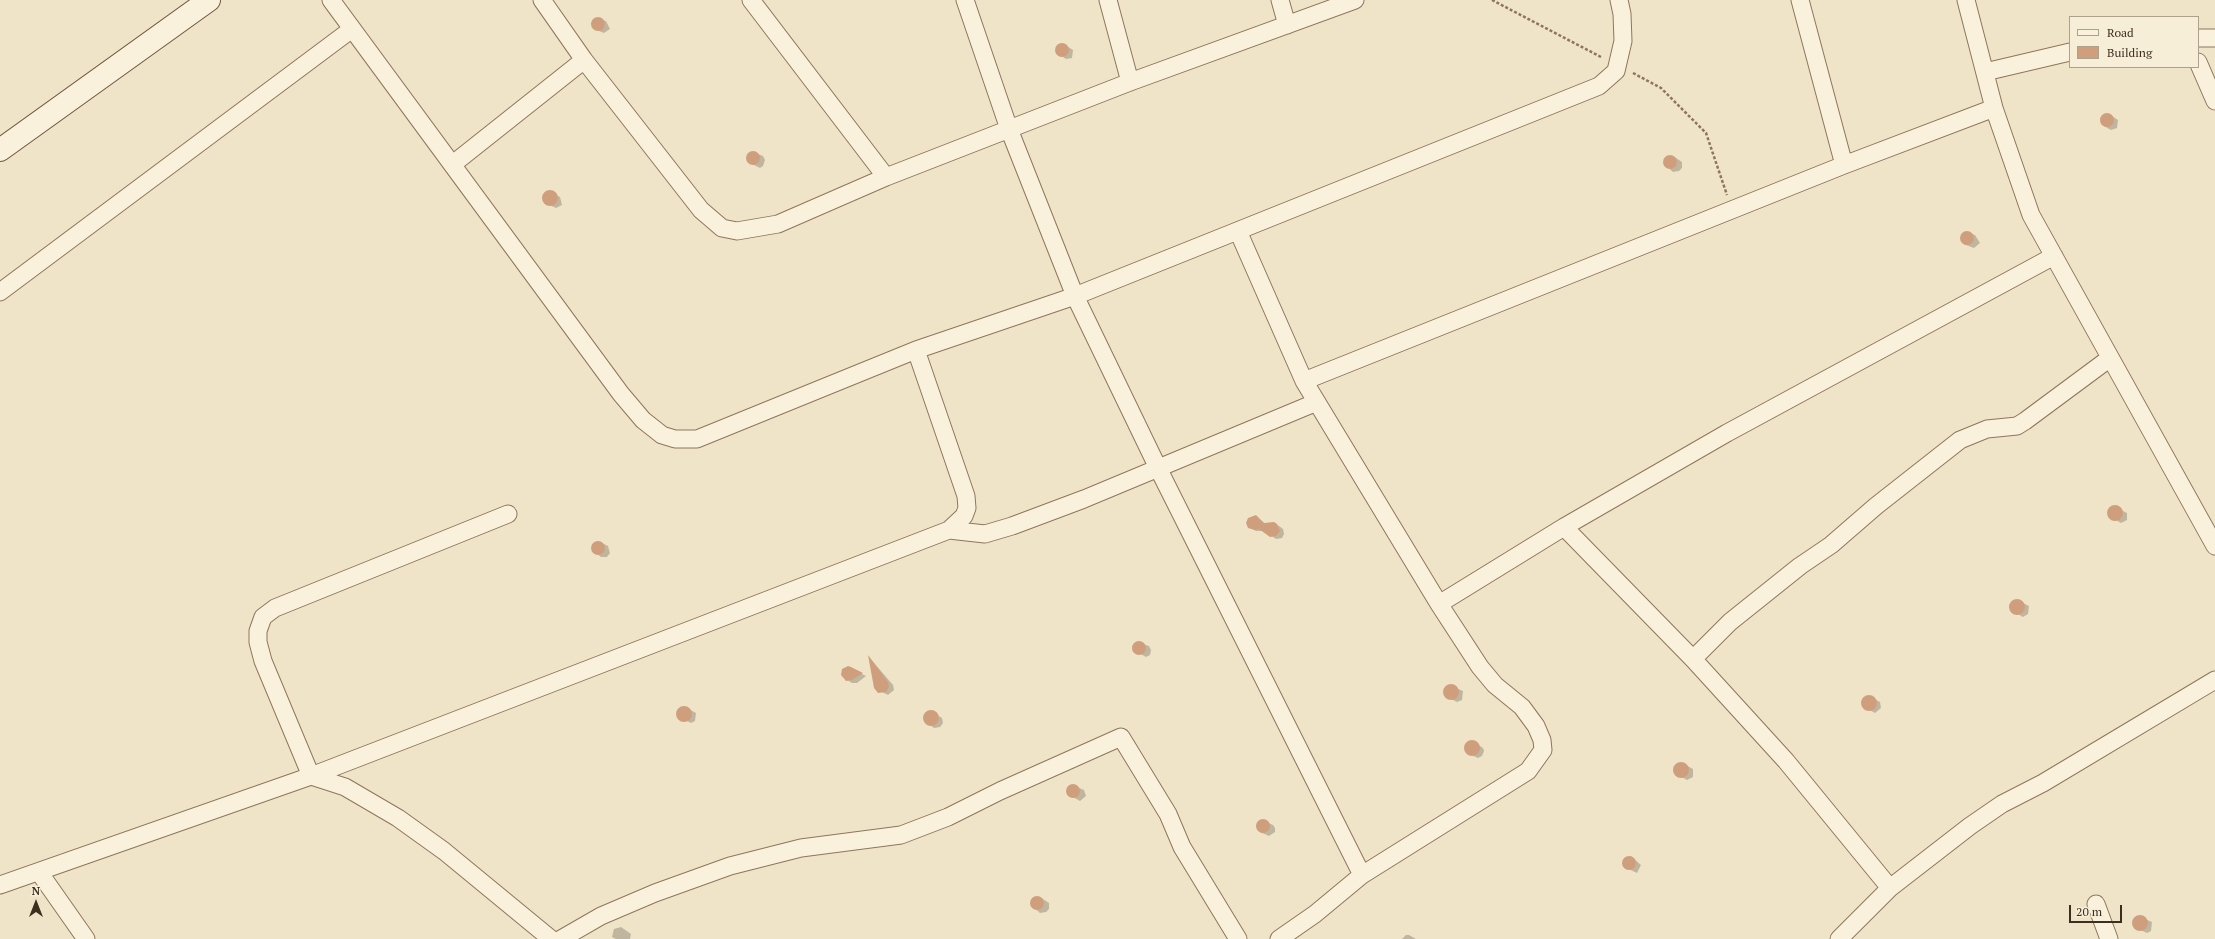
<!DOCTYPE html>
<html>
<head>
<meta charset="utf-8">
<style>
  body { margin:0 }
  #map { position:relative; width:2215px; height:939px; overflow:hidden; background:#f0e4c8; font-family:"PT Serif",serif }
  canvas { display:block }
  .legend { position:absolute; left:2069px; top:16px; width:130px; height:52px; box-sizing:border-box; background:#f7eed8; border:1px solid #ada18e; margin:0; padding:5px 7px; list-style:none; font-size:12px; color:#3d2e20 }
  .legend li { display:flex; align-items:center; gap:8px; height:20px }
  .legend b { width:20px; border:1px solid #ada18e }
  .north { position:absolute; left:16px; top:883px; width:40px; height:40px; -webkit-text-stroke:3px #f7eed8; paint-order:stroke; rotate:0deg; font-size:11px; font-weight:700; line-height:16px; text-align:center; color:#3d2e20 }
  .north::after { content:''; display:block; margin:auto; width:14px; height:18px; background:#3d2e20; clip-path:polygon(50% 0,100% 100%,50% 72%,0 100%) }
  .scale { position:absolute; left:2069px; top:905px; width:53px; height:18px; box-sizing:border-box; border:2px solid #3d2e20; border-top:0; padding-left:5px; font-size:12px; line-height:14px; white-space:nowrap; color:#3d2e20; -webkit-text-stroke:3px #f7eed8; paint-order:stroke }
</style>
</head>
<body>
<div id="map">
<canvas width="2215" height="939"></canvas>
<ul class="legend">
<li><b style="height:5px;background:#faf1dc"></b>Road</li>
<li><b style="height:11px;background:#cf9f7d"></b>Building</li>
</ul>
<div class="north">N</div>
<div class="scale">20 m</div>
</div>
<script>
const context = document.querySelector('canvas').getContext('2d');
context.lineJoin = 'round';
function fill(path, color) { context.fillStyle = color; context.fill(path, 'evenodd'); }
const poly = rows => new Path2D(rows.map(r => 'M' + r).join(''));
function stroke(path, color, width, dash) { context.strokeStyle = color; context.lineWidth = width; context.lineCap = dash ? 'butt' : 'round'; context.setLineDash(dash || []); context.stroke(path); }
const shadow = poly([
  [595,18,606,21,610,29,604,33,594,29,591,23],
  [1062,43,1073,50,1072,58,1066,59,1056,52,1057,45],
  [2105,114,2109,114,2118,120,2117,128,2111,130,2102,125,2100,118],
  [753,152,763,156,765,160,763,166,760,168,748,162,748,153],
  [1669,156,1673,156,1682,162,1682,168,1679,171,1673,172,1664,164,1664,159],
  [550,192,560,197,562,205,556,208,545,203,545,193],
  [1965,232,1975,235,1980,243,1974,248,1963,244,1961,237],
  [2115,507,2127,513,2127,520,2121,523,2110,517,2109,513,2110,508],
  [1256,516,1265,524,1274,523,1279,526,1283,529,1284,534,1282,538,1276,539,1264,531,1256,531,1250,528],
  [598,541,608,546,610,553,607,557,601,557,592,550,593,544],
  [2017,600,2029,606,2028,614,2023,617,2012,611,2010,607,2012,602],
  [1137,642,1149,646,1151,650,1150,655,1146,657,1133,650,1132,646],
  [869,657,893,685,894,690,888,695,876,689],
  [848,667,866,676,857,683,852,683,847,680],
  [1451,686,1463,691,1462,700,1457,702,1445,696,1446,687],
  [1869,696,1880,702,1881,708,1875,713,1864,707,1863,703,1864,698],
  [685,707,696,713,695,721,691,723,679,717,679,709],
  [931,711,942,718,943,723,940,727,934,728,926,722,925,715],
  [1469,742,1474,742,1483,748,1484,751,1482,756,1478,758,1467,753,1465,747],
  [1682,763,1693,769,1693,777,1687,780,1676,774,1675,770,1676,765],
  [1072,785,1084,790,1086,796,1080,801,1067,794,1067,790],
  [1262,820,1273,825,1275,828,1275,832,1269,836,1260,832,1256,826,1257,823],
  [1631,856,1641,865,1637,873,1624,867,1623,863,1624,859],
  [1036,897,1040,897,1049,903,1049,909,1046,912,1040,913,1031,905,1031,900],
  [2140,917,2152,922,2151,931,2147,933,2134,927,2135,918],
  [621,927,631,934,630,939,616,939,612,937,614,929],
  [1406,935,1409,935,1416,939,1402,939]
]);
const building = poly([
  '591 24a7 7 0 1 1 14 0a7 7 0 1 1-14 0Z',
  '1055 50a7 7 0 1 1 14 0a7 7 0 1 1-14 0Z',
  '2100 120a7 7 0 1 1 14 0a7 7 0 1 1-14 0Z',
  '746 158a7 7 0 1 1 14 0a7 7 0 1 1-14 0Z',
  '1663 162a7 7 0 1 1 14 0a7 7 0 1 1-14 0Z',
  '542 198a8 8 0 1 1 16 0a8 8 0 1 1-16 0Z',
  '1960 238a7 7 0 1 1 14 0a7 7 0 1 1-14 0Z',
  '2107 513a8 8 0 1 1 16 0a8 8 0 1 1-16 0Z',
  [1256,515,1264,523,1274,522,1277,524,1280,531,1276,536,1270,537,1259,529,1255,530,1248,528,1246,523,1248,518],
  '591 548a7 7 0 1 1 14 0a7 7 0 1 1-14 0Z',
  '2009 607a8 8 0 1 1 16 0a8 8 0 1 1-16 0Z',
  '1132 648a7 7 0 1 1 14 0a7 7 0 1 1-14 0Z',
  [868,655,888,682,889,687,886,692,878,693,874,688],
  [848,666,851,667,863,673,852,680,846,681,841,675,842,669],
  '1443 692a8 8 0 1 1 16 0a8 8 0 1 1-16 0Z',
  '1861 703a8 8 0 1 1 16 0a8 8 0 1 1-16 0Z',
  '676 714a8 8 0 1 1 16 0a8 8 0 1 1-16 0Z',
  '923 718a8 8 0 1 1 16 0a8 8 0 1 1-16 0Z',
  '1464 748a8 8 0 1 1 16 0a8 8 0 1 1-16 0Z',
  '1673 770a8 8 0 1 1 16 0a8 8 0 1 1-16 0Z',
  '1066 791a7 7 0 1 1 14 0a7 7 0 1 1-14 0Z',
  '1256 826a7 7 0 1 1 14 0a7 7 0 1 1-14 0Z',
  '1622 863a7 7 0 1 1 14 0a7 7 0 1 1-14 0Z',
  '1030 903a7 7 0 1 1 14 0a7 7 0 1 1-14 0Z',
  '2132 923a8 8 0 1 1 16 0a8 8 0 1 1-16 0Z'
]);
const path = poly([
  [1492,0,1601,57],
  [1633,73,1661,88,1706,133,1727,195]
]);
const street = poly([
  [331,0,621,394,643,420,662,435,675,439,697,439,916,350,1075,296,1599,86,1616,71,1623,41,1622,14,1619,0],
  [542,0,584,60,701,210,722,228,737,231,778,224,886,177,1130,82,1355,0],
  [751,0,886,177],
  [965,0,1009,129,1075,296,1158,468,1362,875],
  [1108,0,1130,82],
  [1280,0,1287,25],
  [1800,0,1844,165],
  [1966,0,1994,108,2031,215,2215,546],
  [2198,38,2215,38],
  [2198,62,2215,101],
  [1985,72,2070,52],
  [453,164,584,60],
  [1238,231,1304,381,1844,165,1994,108],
  [0,292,352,29],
  [1304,381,1439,604,1564,527,1727,433,2054,256],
  [508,514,275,608,263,617,258,631,258,642,263,661,311,776,345,787,398,818,444,851,551,939],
  [1564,527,1693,659,1786,761,1890,888],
  [949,530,985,534,1012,526,1084,499,1317,402],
  [1693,659,1730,622,1800,566,1831,545,1876,506,1960,440,1987,429,2017,426,2025,421,2110,358],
  [39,872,86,939],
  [0,885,311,776,949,530,964,516,967,508,966,496,916,350],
  [2096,904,2109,939],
  [561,939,601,916,655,893,730,866,801,848,901,835,948,817,1000,791,1121,737,1168,814,1182,847,1238,939],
  [1279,939,1315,914,1362,875,1528,771,1543,750,1542,740,1536,726,1522,707,1495,685,1480,667,1439,604],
  [1839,939,1890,888,1970,826,2002,804,2043,783,2215,680]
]);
const secondary = poly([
  [0,150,209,0]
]);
fill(shadow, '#0003');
fill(building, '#cf9f7d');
stroke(street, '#8d765c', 19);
stroke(secondary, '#6f573f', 24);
stroke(path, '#8d765c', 2.5, [3, 2]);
stroke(street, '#faf1dc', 17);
stroke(secondary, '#faf1dc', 22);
</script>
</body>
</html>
